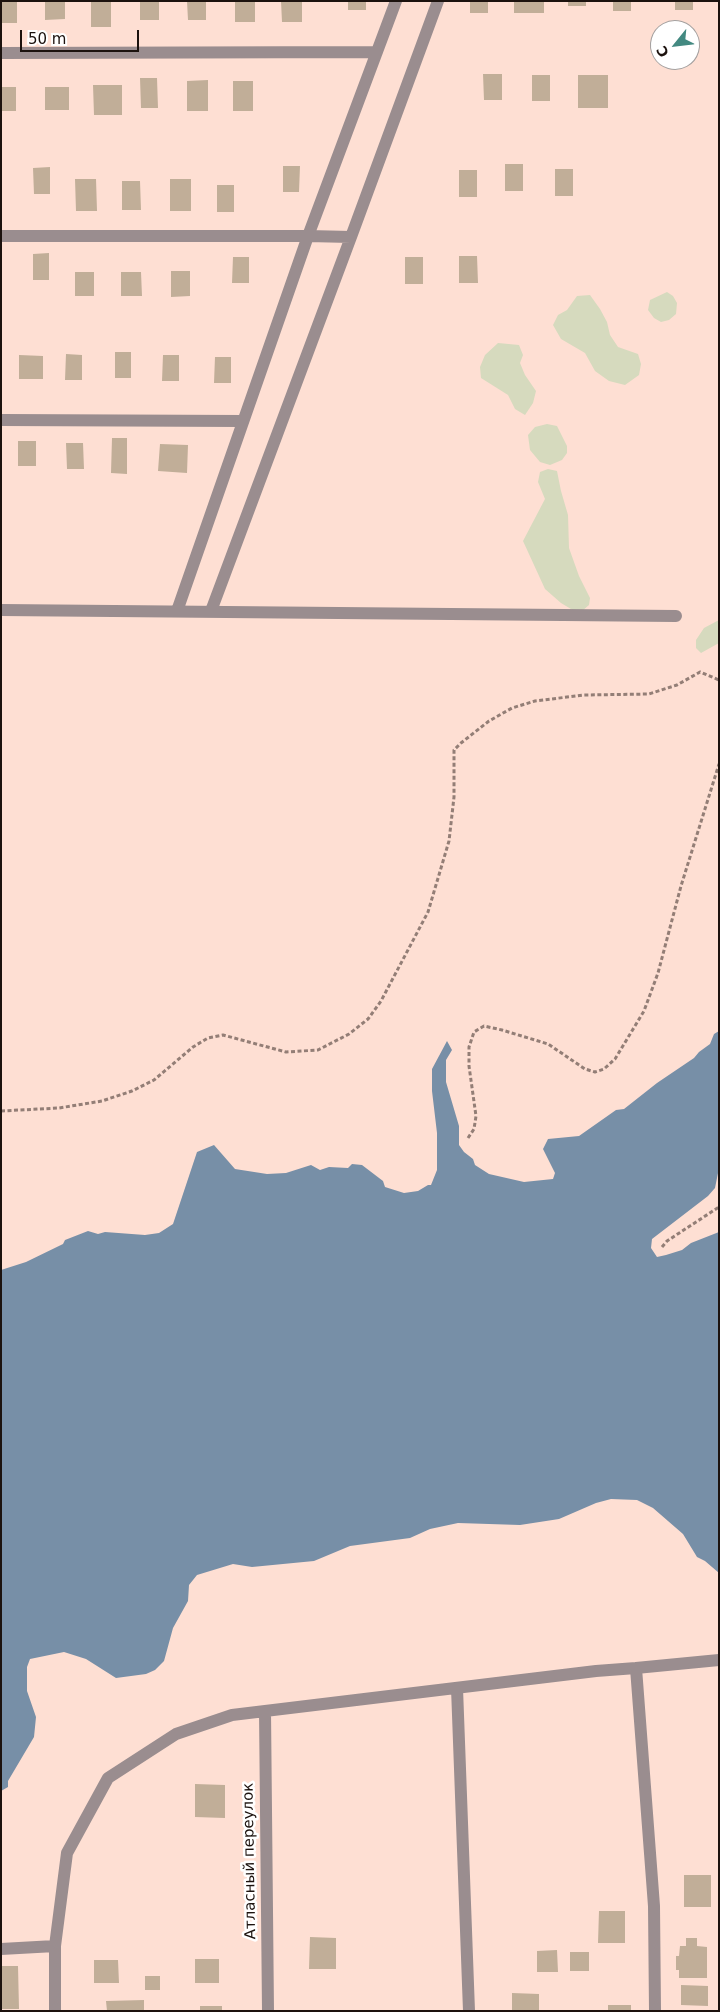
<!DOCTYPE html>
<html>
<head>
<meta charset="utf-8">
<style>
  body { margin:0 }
  #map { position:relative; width:720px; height:2012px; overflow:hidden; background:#fedfd3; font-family:"DejaVu Sans",sans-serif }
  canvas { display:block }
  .frame { position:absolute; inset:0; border:2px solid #1c120e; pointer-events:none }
  .north { position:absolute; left:650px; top:20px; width:50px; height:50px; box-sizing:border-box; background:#fff; border:1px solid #a4a09f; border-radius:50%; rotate:241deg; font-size:14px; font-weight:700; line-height:20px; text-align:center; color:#1c120e }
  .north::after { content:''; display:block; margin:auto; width:18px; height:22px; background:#438981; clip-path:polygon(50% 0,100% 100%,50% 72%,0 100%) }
  .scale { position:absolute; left:20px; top:30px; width:119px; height:22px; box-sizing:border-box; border:2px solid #1c120e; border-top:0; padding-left:6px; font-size:15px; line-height:18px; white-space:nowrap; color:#1c120e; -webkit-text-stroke:4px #fff; paint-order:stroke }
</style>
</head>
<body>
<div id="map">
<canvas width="720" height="2012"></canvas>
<div class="frame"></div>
<div class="north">С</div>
<div class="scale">50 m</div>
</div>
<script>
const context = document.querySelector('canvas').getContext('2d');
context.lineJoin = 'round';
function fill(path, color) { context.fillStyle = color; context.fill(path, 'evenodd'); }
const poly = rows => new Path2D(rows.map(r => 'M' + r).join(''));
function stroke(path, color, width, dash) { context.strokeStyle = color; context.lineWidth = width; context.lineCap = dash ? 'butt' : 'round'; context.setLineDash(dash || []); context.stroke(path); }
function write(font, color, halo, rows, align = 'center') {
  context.font = font + ' "DejaVu Sans",sans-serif'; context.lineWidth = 5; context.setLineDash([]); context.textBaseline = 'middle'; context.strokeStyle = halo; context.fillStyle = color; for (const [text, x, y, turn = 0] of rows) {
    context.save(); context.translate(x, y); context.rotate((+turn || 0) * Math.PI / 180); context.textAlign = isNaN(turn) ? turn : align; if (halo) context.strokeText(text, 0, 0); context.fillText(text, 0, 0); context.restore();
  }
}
const green = poly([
  [667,292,673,296,677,303,676,314,669,320,661,322,654,318,648,310,650,300],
  [590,295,600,309,607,322,610,335,618,347,638,354,641,364,639,375,625,385,609,381,595,371,585,353,561,339,553,325,558,315,567,310,577,296],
  [498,343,519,345,523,355,520,363,525,375,536,391,533,403,525,415,515,409,508,395,481,378,480,367,485,355],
  [547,424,557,426,567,446,567,453,562,460,550,465,540,462,530,450,528,435,535,427],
  [548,469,557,471,561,491,568,515,569,548,579,576,590,598,589,605,582,611,576,612,561,603,545,589,523,541,545,499,538,482,540,472],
  [719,620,719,643,701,653,696,648,696,640,704,628]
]);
const water = poly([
  [719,1031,719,1168,715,1188,708,1196,652,1239,651,1248,657,1257,666,1255,682,1250,691,1243,719,1232,719,1573,705,1561,697,1557,683,1534,653,1508,637,1500,611,1499,596,1503,559,1519,520,1525,458,1523,430,1529,410,1538,350,1546,314,1561,252,1567,233,1564,197,1575,189,1585,188,1601,173,1628,164,1661,155,1670,146,1674,116,1678,86,1659,64,1652,30,1659,27,1667,27,1691,36,1717,34,1737,8,1781,8,1787,1,1791,1,1270,26,1262,63,1244,65,1240,88,1231,98,1234,105,1232,145,1235,159,1233,173,1224,197,1152,214,1145,235,1169,267,1174,286,1173,311,1165,320,1170,329,1167,348,1168,352,1164,362,1165,383,1181,385,1187,404,1193,418,1191,428,1185,431,1185,437,1170,437,1133,432,1091,432,1069,447,1041,452,1050,446,1060,446,1082,459,1126,459,1145,464,1152,473,1159,475,1165,489,1174,524,1182,553,1179,555,1173,543,1149,548,1139,579,1136,616,1110,624,1109,657,1083,694,1058,699,1052,710,1044,714,1034]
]);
const building = poly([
  [1,1,17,1,17,23,1,23],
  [45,1,65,1,65,19,45,20],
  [91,1,111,1,111,27,91,27],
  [140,1,159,1,159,20,140,20],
  [187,1,206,1,206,20,188,20],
  [235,1,255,1,255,22,235,22],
  [281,1,302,1,302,22,282,22],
  [348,1,366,1,366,10,348,10],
  [470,1,488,1,488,13,470,13],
  [514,1,544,1,544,13,514,13],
  [568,1,586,1,586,6,568,6],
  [613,1,631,1,631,11,613,11],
  [675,1,693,1,693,10,675,10],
  [483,74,502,74,502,100,484,100],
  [532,75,550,75,550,101,532,101],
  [578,75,608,75,608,108,578,108],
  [140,78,157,78,158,108,141,108],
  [208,80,208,111,187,111,187,81],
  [233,81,253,81,253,111,233,111],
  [93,85,122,85,122,115,94,115],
  [1,87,16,87,16,111,1,111],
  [45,87,69,87,69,110,45,110],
  [505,164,523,164,523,191,505,191],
  [283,166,300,166,299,192,283,192],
  [50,167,50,194,34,194,33,168],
  [555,169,573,169,573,196,555,196],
  [459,170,477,170,477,197,459,197],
  [75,179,96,179,97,211,76,211],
  [170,179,191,179,191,211,170,211],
  [122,181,140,181,141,210,122,210],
  [217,185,234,185,234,212,217,212],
  [49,253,49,280,33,280,33,254],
  [459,256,477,256,478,283,459,283],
  [233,257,249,257,249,283,232,283],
  [405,257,423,257,423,284,405,284],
  [171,271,190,271,190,296,171,297],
  [75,272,94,272,94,296,75,296],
  [121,272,141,272,142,296,121,296],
  [115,352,131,352,131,378,115,378],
  [66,354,82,355,82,380,65,380],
  [19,355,43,356,43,379,19,379],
  [163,355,179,355,179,381,162,381],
  [215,357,231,357,231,383,214,383],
  [112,438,127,438,127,474,111,473],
  [18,441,36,441,36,466,18,466],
  [66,443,83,443,84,469,67,469],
  [160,444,188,445,187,473,158,471],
  [195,1784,225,1785,225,1818,195,1817],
  [684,1875,711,1875,711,1907,684,1907],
  [599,1911,625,1911,625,1943,598,1943],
  [310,1937,336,1938,336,1969,309,1969],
  [686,1938,697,1938,697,1946,707,1947,707,1978,679,1978,679,1970,676,1970,676,1956,679,1956,680,1946,686,1946],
  [557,1950,558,1972,537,1972,537,1951],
  [570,1952,589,1952,589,1971,570,1971],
  [195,1959,219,1959,219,1983,195,1983],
  [94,1960,118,1960,119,1983,94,1983],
  [1,1966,18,1966,19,2009,1,2009],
  [145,1976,160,1976,160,1990,145,1990],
  [681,1985,708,1986,708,2006,681,2005],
  [512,1993,539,1994,539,2011,512,2011],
  [144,2000,144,2011,107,2011,106,2001],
  [608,2005,631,2005,631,2011,608,2011],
  [200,2006,222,2006,222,2011,200,2011]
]);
const path = poly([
  [1,1111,59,1108,102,1101,132,1091,154,1080,193,1047,208,1038,223,1035,286,1052,318,1050,349,1034,368,1019,381,1001,428,912,449,841,454,797,454,750,461,743,489,721,512,708,535,701,584,695,649,694,677,685,700,672,719,680],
  [468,1138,474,1129,476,1116,469,1066,469,1047,474,1032,484,1026,502,1030,548,1044,585,1069,595,1072,604,1069,615,1059,644,1011,658,973,681,886,719,764],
  [662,1247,667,1241,719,1207]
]);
const minor = poly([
  [396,1,308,236,351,237,438,1],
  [1,53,377,52],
  [1,236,308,236,177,611],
  [1,420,243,421],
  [1,610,676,616],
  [211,611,351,237],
  [636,1668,719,1660],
  [457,1688,469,2011],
  [265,1711,268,2011],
  [1,1949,55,1946],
  [55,2011,55,1946,67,1853,108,1778,176,1734,232,1715,596,1671,636,1668,654,1906,655,2011]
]);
const streetNames = [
  ["Атласный переулок",250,1861,-91]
];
fill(green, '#d6dabe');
fill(water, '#778fa7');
fill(building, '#c1ae98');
stroke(path, '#937e76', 3, [4, 2.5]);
stroke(minor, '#9a8d8f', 12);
write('15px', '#1c120e', '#fff', streetNames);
</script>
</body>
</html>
